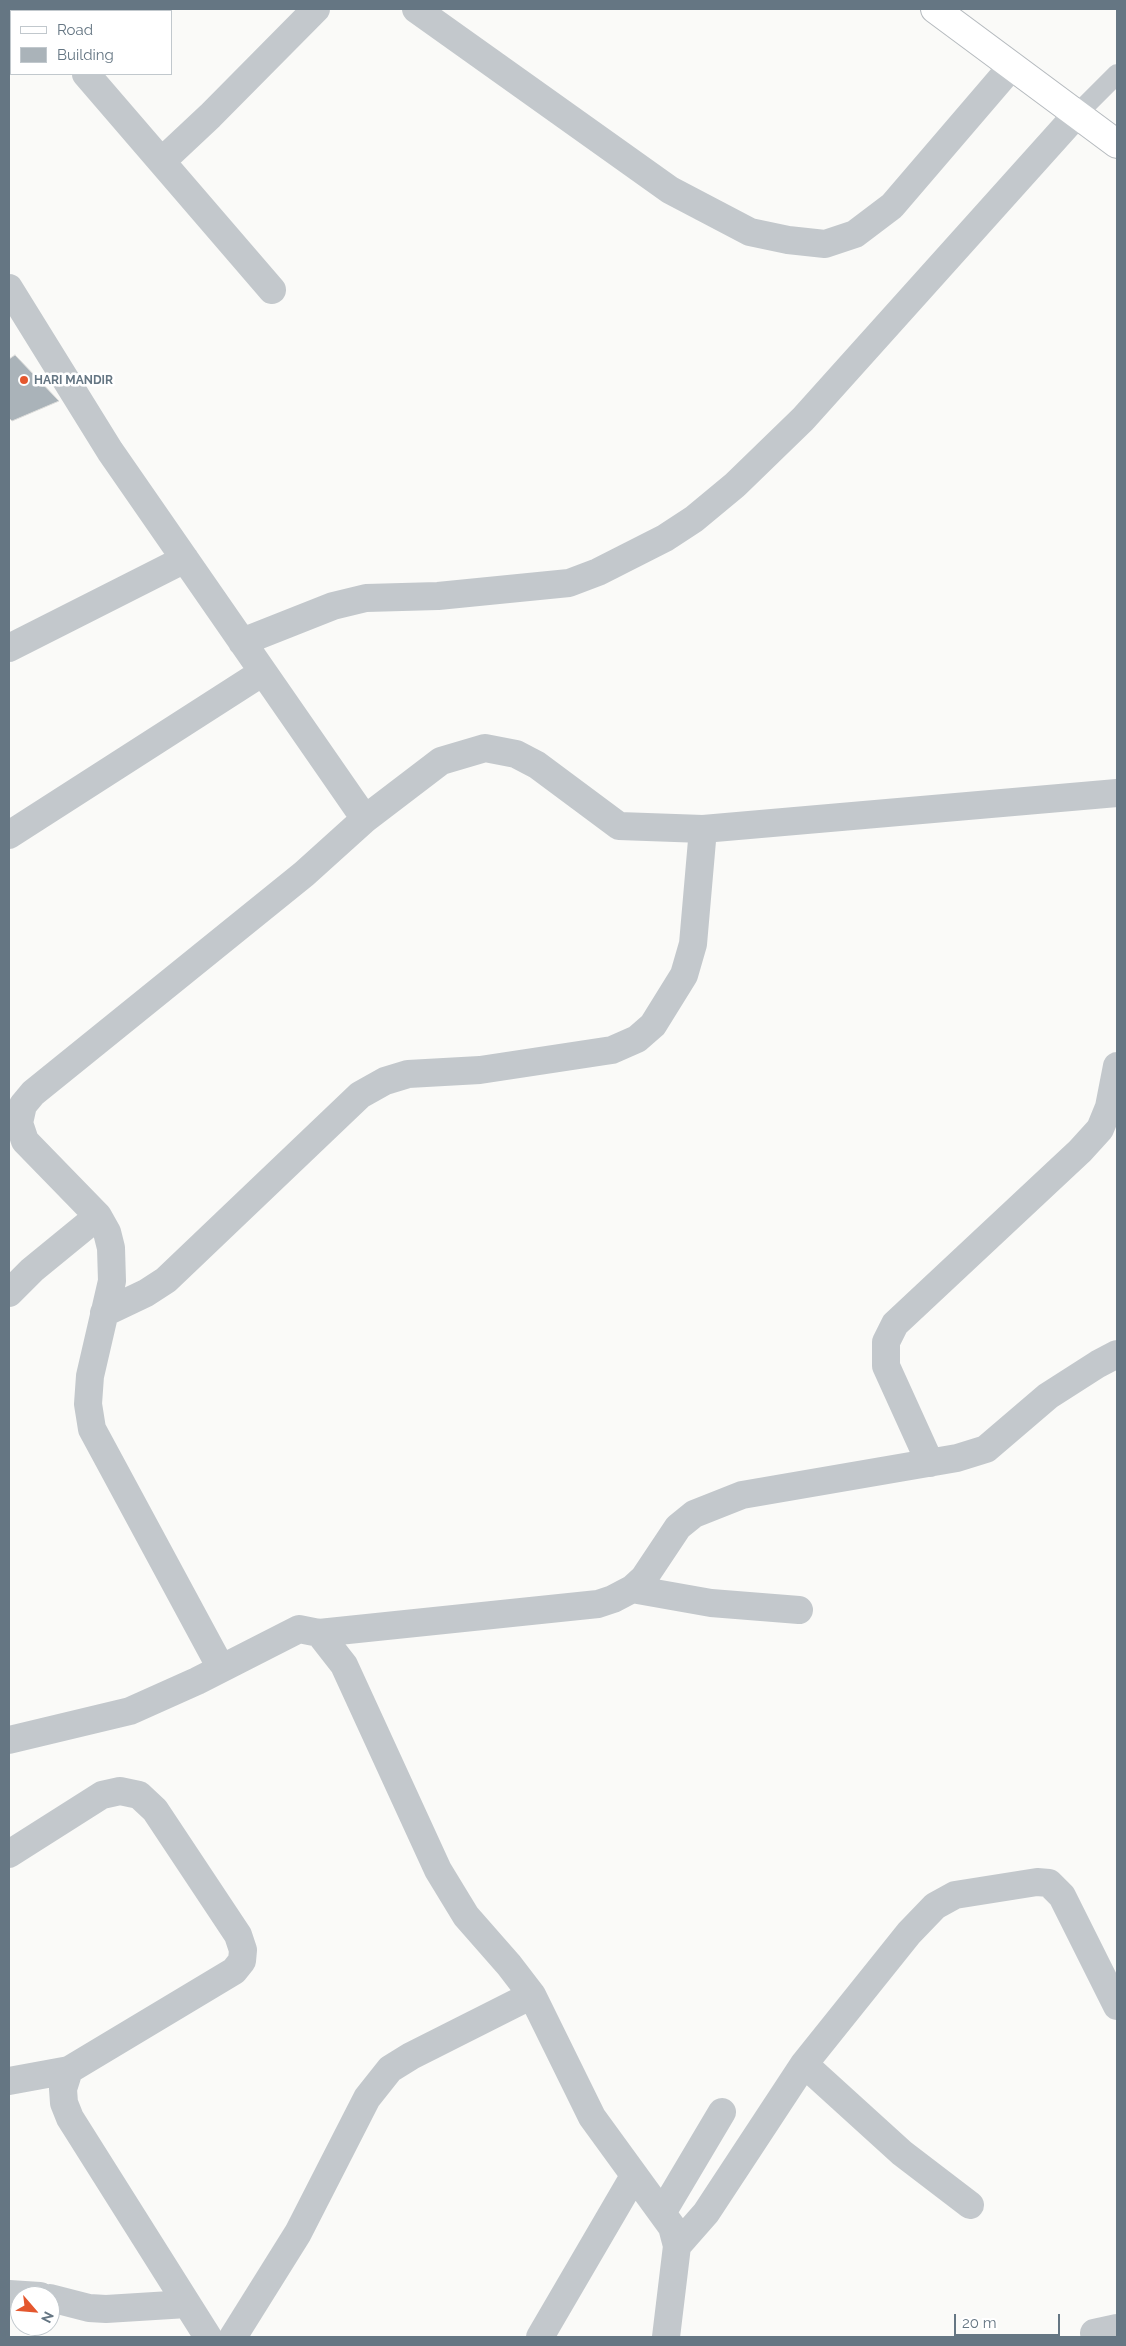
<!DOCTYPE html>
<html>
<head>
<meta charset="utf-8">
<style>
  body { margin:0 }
  #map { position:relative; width:1126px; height:2346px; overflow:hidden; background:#fafaf8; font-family:Raleway,sans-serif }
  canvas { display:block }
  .frame { position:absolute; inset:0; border:10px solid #657683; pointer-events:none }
  .legend { position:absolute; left:10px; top:10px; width:162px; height:65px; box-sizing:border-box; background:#fff; border:1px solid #c1c8cd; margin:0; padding:6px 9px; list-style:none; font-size:15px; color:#657683 }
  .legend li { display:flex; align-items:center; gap:10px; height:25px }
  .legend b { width:25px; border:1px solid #c1c8cd }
  .north { position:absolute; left:10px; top:2286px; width:50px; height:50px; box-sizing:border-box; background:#fff; border:1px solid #c1c8cd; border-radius:50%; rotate:117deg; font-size:14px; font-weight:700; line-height:20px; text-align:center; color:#657683 }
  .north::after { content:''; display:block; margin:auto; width:18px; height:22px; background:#e4572e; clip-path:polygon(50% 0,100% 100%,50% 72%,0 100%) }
  .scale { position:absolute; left:954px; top:2314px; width:106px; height:22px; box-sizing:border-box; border:2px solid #657683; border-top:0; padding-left:6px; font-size:15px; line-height:18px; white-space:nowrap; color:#657683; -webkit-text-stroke:4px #fff; paint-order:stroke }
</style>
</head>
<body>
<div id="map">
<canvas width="1126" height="2346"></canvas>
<div class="frame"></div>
<ul class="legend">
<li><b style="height:6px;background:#fff"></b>Road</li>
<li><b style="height:14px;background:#aab3b9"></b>Building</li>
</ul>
<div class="north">N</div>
<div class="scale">20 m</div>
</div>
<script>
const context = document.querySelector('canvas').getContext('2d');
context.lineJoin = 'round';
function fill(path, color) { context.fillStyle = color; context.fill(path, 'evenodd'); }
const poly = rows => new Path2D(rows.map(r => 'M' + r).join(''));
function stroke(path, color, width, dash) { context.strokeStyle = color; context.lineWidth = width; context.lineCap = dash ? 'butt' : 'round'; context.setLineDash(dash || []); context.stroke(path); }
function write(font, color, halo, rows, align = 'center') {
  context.font = font + ' Raleway,sans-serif'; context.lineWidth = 5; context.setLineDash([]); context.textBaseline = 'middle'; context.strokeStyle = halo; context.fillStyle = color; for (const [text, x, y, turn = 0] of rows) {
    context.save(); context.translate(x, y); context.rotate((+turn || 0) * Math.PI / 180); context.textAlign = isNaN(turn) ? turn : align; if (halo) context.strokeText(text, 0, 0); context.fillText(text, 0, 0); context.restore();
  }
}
const building = poly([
  [15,355,59,401,12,421,9,418,9,359,15,355]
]);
const lane = poly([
  [1077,114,1117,74]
]);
const street = poly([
  [416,9,670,190,750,232,788,240,825,244,855,234,892,206,1012,66],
  [58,11,61,9],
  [9,42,11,45],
  [86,74,272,290],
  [162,161,210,116,316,9],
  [9,288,110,451,365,819],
  [242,642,333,606,366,598,438,596,569,583,598,572,665,538,694,519,735,485,803,419,1077,114],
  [9,648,185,559],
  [9,835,263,672],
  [9,1293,32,1270,98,1216],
  [104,1313,146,1293,166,1280,360,1095,385,1081,408,1074,480,1070,612,1050,637,1039,653,1025,684,975,693,944,703,829],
  [930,1463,886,1366,886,1342,895,1324,1080,1151,1100,1129,1109,1107,1117,1066],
  [632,1589,711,1603,799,1610],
  [319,1633,598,1604,613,1599,632,1589,644,1578,678,1527,694,1514,742,1495,957,1458,986,1449,1048,1396,1098,1364,1117,1354],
  [221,1668,92,1429,88,1404,90,1376,112,1281,111,1248,107,1232,98,1216,25,1141,19,1123,23,1105,33,1093,304,874,365,819,441,761,485,748,516,754,537,765,619,826,703,829,1117,793],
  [9,1740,130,1711,197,1681,299,1629,319,1633,344,1665,438,1870,466,1916,509,1965,532,1995,592,2117,672,2227,677,2246,666,2337],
  [9,1854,102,1795,120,1791,139,1795,155,1810,238,1935,243,1950,242,1961,234,1971,69,2070,63,2089,64,2103,70,2118,208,2337],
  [804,2064,902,2153,970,2205],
  [9,2081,69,2070],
  [662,2213,722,2112],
  [677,2246,706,2213,804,2064,909,1933,935,1906,955,1895,1037,1882,1049,1883,1062,1896,1117,2006],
  [9,2294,40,2296],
  [50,2298,89,2308,106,2309,187,2304],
  [1094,2333,1117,2328],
  [233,2337,298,2233,367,2098,390,2069,411,2056,532,1995],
  [540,2337,634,2176]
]);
const primary = poly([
  [935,9,1117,144]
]);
const markers = [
  [24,380,5,"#e4572e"]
];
const poiNames = [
  ["HARI MANDIR",34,380]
];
fill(building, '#aab3b9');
stroke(building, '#dcdcda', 1);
stroke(primary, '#b5babe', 30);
stroke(lane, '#c3c8cc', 20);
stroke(street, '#c3c8cc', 28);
stroke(primary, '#fff', 28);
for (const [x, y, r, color] of markers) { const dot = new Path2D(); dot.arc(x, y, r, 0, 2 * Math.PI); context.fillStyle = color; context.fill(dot); stroke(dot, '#fff', 2); }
write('bold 12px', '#657683', '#fff', poiNames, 'left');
</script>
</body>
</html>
